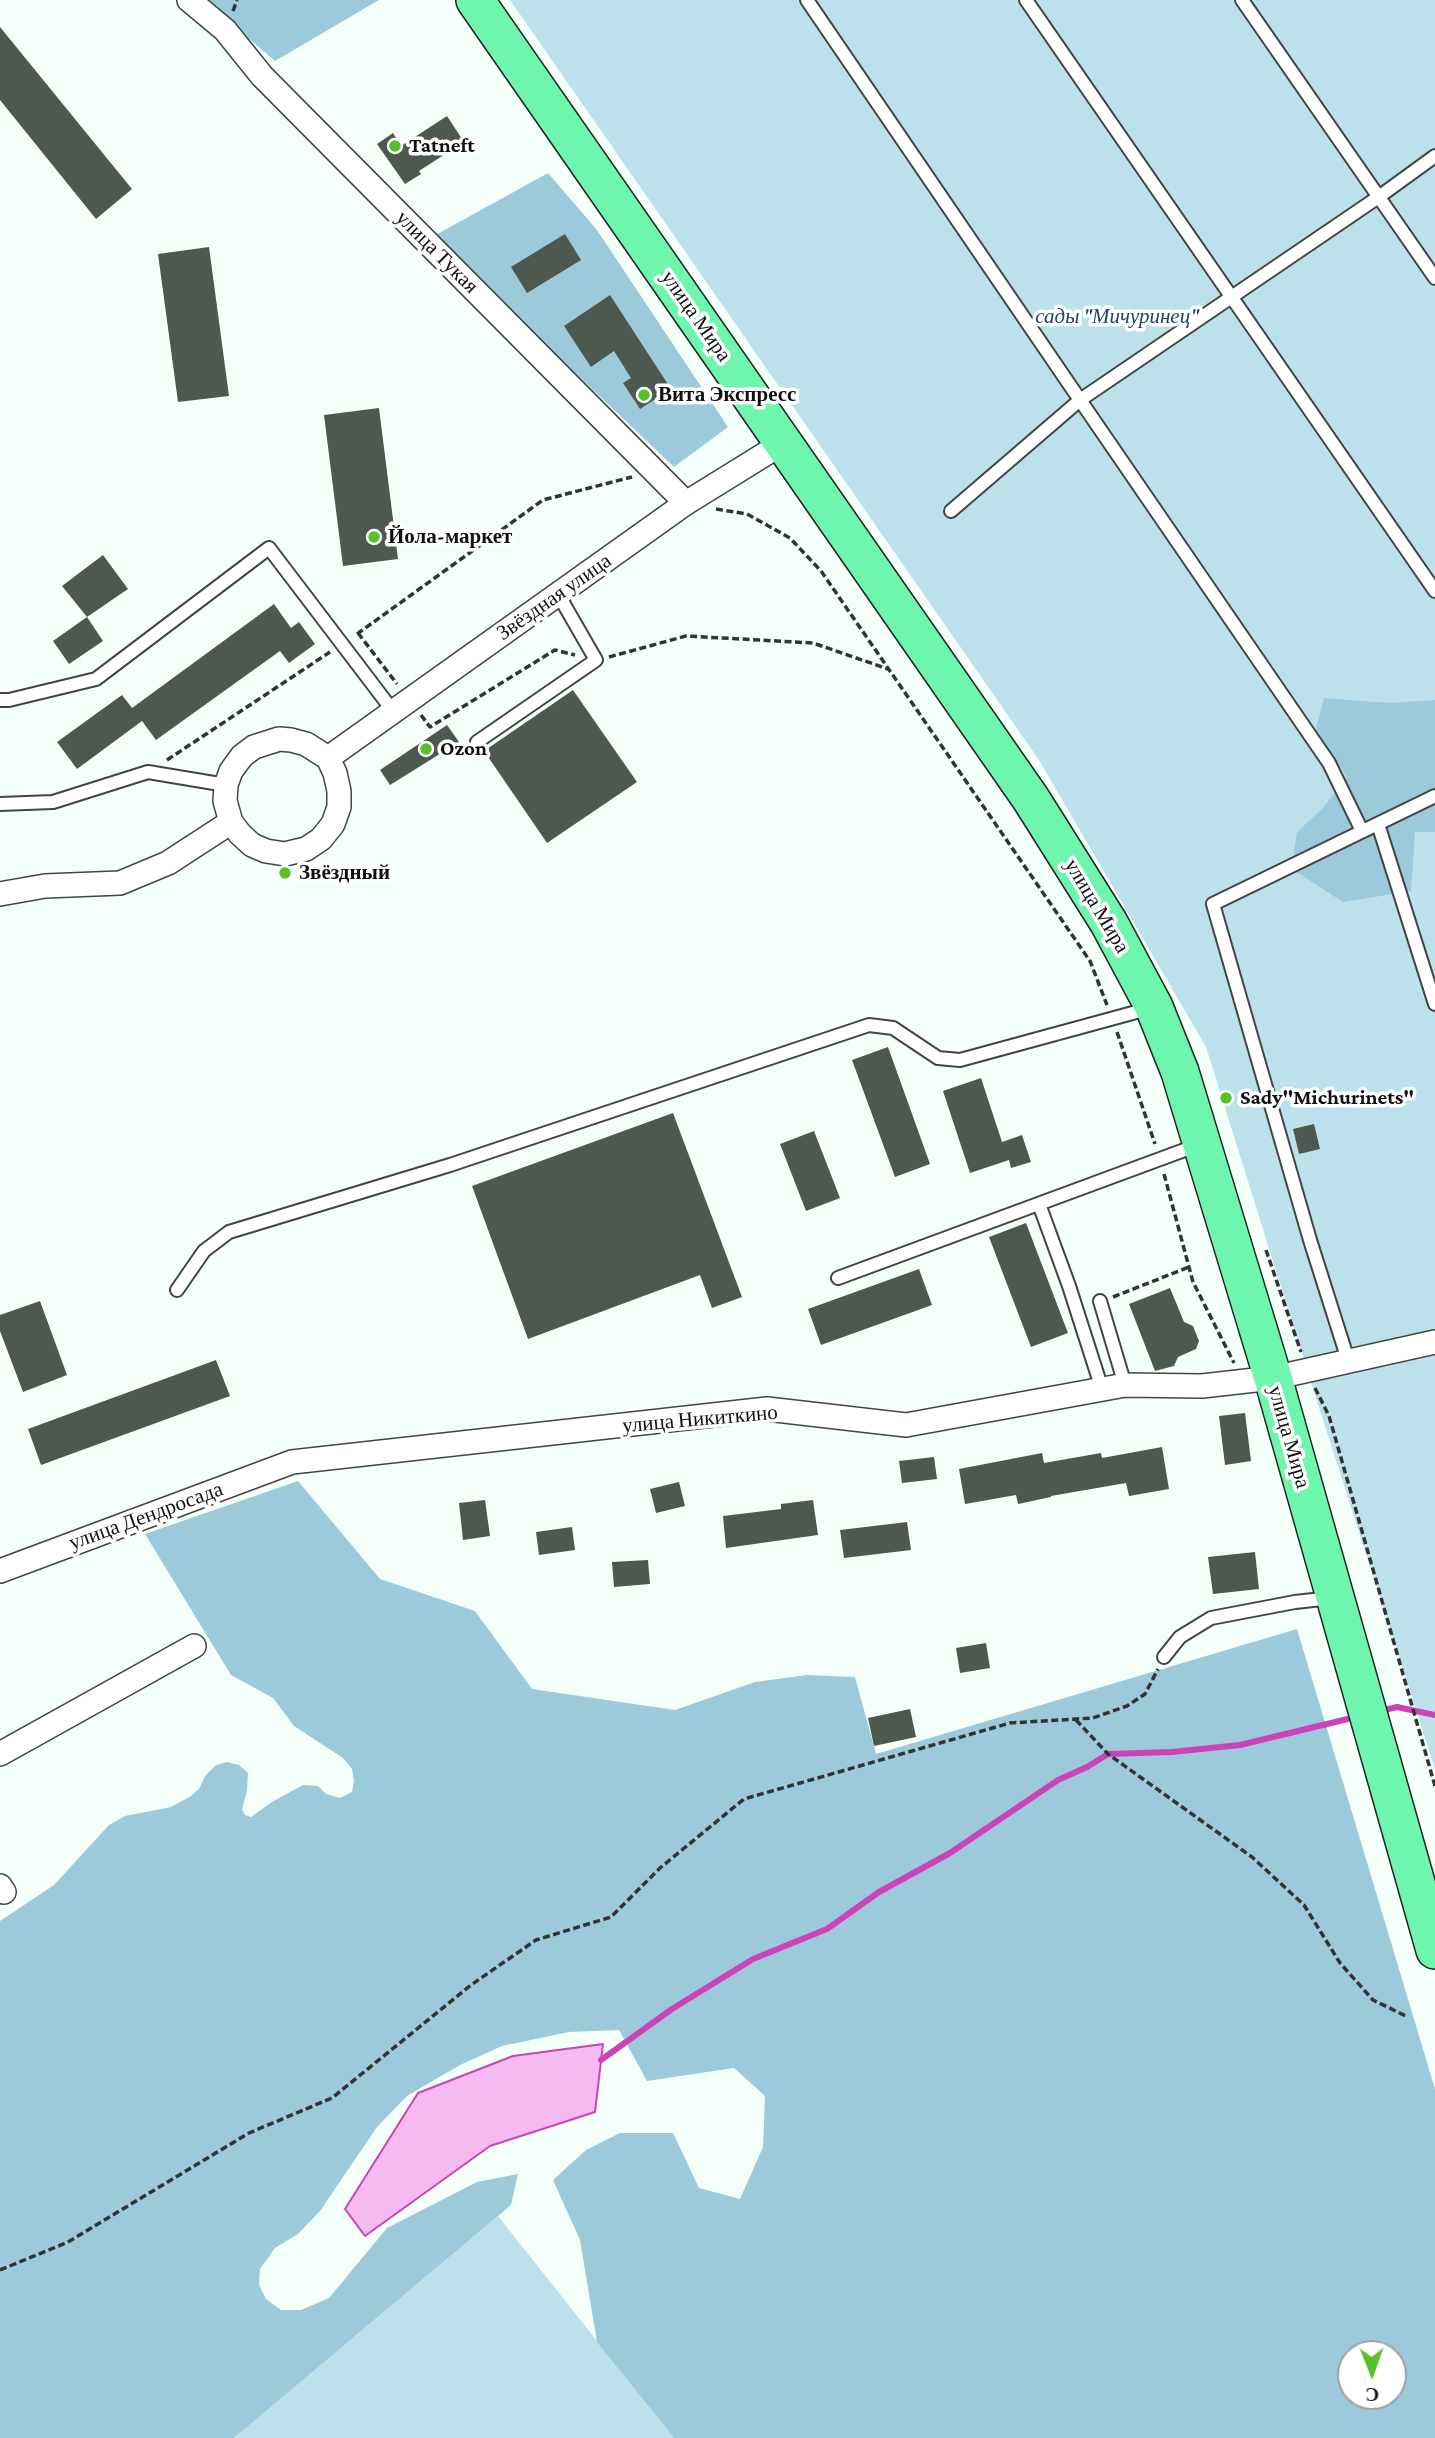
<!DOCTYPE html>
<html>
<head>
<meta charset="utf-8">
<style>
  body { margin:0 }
  #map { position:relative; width:1435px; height:2438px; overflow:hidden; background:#f4fffa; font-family:"Crimson Pro",serif }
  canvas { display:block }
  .north { position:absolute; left:1337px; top:2340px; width:70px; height:70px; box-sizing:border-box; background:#fff; border:2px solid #a0a0a0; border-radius:50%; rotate:179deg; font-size:19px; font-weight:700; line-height:28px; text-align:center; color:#111 }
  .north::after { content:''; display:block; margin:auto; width:24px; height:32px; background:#5ac029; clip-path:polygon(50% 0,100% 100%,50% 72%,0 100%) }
</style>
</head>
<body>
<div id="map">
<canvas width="1435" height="2438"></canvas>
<div class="north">С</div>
</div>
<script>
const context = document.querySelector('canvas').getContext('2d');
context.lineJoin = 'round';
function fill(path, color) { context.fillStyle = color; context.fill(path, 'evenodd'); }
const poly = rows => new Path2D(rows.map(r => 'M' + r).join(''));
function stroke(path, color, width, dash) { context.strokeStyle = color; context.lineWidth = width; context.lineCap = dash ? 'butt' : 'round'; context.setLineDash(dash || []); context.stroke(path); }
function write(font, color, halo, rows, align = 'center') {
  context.font = font + ' "Crimson Pro",serif'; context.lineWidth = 7; context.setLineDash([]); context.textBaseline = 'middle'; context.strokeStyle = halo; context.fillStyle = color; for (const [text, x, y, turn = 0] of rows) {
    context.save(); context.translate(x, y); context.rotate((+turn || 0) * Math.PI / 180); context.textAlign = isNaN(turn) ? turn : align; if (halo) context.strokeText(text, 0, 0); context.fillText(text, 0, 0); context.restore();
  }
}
const green = poly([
  [510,0,1435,0,1435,1769,1307,1370,1206,1047,1039,760],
  [498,2216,674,2438,234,2438]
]);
const forest = poly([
  [204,0,379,0,275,61],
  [548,173,597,230,728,427,674,467,432,237],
  [1324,698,1390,703,1435,700,1435,832,1415,832,1411,891,1343,902,1292,869,1297,832,1322,809,1347,777,1316,729],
  [298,1481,380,1579,475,1611,532,1689,675,1710,755,1682,807,1675,855,1677,876,1754,1297,1629,1435,2089,1435,2438,674,2438,597,2342,580,2240,553,2180,586,2150,620,2133,673,2133,699,2188,740,2199,763,2147,765,2096,734,2068,647,2081,619,2030,569,2032,502,2046,460,2065,407,2096,377,2127,320,2211,298,2234,275,2248,260,2269,259,2285,266,2299,281,2310,301,2310,329,2298,387,2228,477,2182,518,2174,511,2205,234,2438,0,2438,0,1921,54,1885,109,1825,125,1816,171,1807,191,1796,199,1789,205,1776,216,1765,227,1762,239,1765,248,1773,247,1791,242,1809,245,1815,251,1817,272,1802,303,1785,318,1786,326,1794,340,1798,352,1792,354,1781,352,1769,343,1758,294,1726,273,1698,231,1675,145,1534],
  [1351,2354,1393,2354,1393,2396,1351,2396]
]);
const water = poly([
  [603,2044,595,2112,490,2146,365,2236,345,2209,418,2093,513,2056,603,2044]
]);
const stream = poly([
  [1380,1711,1397,1707,1435,1715],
  [601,2060,672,2009,753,1959,827,1929,879,1892,950,1853,1058,1780,1087,1767,1108,1754,1172,1752,1240,1745,1356,1717]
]);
const building = poly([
  [0,27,132,189,96,219,0,100],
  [447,116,464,142,419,171,421,174,405,184,377,144,393,133,401,146],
  [565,234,581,260,527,293,511,267],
  [209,247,229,396,178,402,158,254],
  [610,295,671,389,640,409,623,383,631,378,614,351,591,367,564,326],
  [379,408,398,559,343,566,324,415],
  [103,555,128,589,87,617,62,586],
  [274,604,291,628,299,622,315,644,289,663,280,651,156,740,142,721,77,769,57,742,122,695,132,708],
  [87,617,103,641,69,664,53,641],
  [573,690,637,782,547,843,484,751],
  [447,725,459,742,390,785,380,770],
  [888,1047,930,1164,895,1177,852,1060],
  [981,1078,1002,1142,1022,1135,1031,1162,1011,1168,1009,1160,970,1173,943,1091],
  [673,1113,742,1297,712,1308,700,1275,528,1339,472,1186],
  [1314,1124,1320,1149,1299,1154,1293,1129],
  [814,1131,840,1198,806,1211,780,1144],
  [1026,1223,1068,1333,1031,1347,989,1237],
  [919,1269,932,1305,821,1345,808,1309],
  [1170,1288,1184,1322,1193,1326,1199,1341,1196,1349,1178,1357,1174,1366,1155,1371,1129,1304],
  [40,1301,67,1375,23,1392,0,1331,0,1315],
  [216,1360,230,1396,41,1465,28,1429],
  [1245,1413,1251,1461,1225,1465,1219,1416],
  [1162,1447,1169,1489,1129,1496,1126,1483,1051,1496,1051,1497,1018,1504,1016,1495,965,1504,959,1469,1042,1453,1044,1463,1101,1453,1102,1458],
  [934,1457,937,1479,902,1483,899,1461],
  [679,1482,685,1506,656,1513,650,1489],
  [485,1500,490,1536,463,1540,459,1503],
  [813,1500,818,1535,726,1548,723,1516,781,1509,781,1504],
  [907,1522,911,1550,844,1558,840,1530],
  [572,1527,575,1550,539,1555,536,1532],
  [1255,1552,1259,1589,1213,1594,1208,1557],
  [648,1560,650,1584,614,1587,612,1562],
  [986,1643,990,1668,960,1673,956,1648],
  [910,1709,916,1737,874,1746,868,1718]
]);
const path = poly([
  [233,11,237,0],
  [716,509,747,514,790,538,821,571,1090,961,1107,1005],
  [358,633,397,684],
  [357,634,543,500,632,477],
  [609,657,686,636,813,643,888,669],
  [421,715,430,727,555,650,575,655],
  [167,760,330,652],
  [1117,1032,1155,1144],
  [1164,1174,1193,1282,1234,1363],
  [1266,1250,1301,1352],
  [1113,1297,1189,1267],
  [1315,1388,1329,1416,1435,1786],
  [1076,1720,1108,1754,1252,1857,1304,1905,1340,1963,1373,2000,1406,2016],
  [0,2270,68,2242,249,2133,332,2098,471,1985,536,1940,611,1917,660,1868,744,1799,1010,1723,1093,1718,1127,1706,1145,1694,1158,1669]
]);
const service = poly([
  [807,0,1080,400,951,511],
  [1026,0,1435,591],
  [1242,0,1435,278],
  [0,700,9,700,96,679,269,548,393,711],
  [477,742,596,660,558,594],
  [0,804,53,802,148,772,226,785],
  [1378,824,1435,1004],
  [1362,831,1329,763,1080,400,1380,196,1435,156],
  [1039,1204,1069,1286,1102,1389],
  [838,1278,1198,1145],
  [177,1290,204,1251,229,1232,450,1165,869,1025,893,1028,938,1058,960,1060,1151,1008],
  [1100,1301,1125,1385],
  [1348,1360,1310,1240,1213,904,1435,796],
  [1164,1657,1180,1637,1211,1618,1295,1602,1331,1598]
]);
const minor = poly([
  [189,0,225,30,262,76,686,503],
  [279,739,291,740,306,744,328,758,335,773,339,791,339,807,333,824,321,839,306,849,285,854,266,851,252,845,240,834,231,822,225,801,226,785,231,771,242,756,254,747,279,739],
  [328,758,686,503,783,443],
  [0,894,45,886,120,883,168,863,231,822],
  [0,1571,292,1462,767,1409,906,1425,1125,1385,1202,1386,1273,1378,1435,1342],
  [0,1754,194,1646],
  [0,1886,4,1892]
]);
const primary = poly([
  [475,0,1031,799,1109,923,1154,1007,1180,1072,1273,1378,1435,1950]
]);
const markers = [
  [395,146,7,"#5ac029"],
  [644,395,7,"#5ac029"],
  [374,537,7,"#5ac029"],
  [426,749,7,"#5ac029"],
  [285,873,7,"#5ac029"],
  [1226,1098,7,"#5ac029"]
];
const poiNames = [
  ["Tatneft",409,146],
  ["Вита Экспресс",658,395],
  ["Йола-маркет",388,537],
  ["Ozon",440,749],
  ["Звёздный",299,873],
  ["Sady\"Michurinets\"",1240,1098]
];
const streetNames = [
  ["улица Тукая",437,252,45],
  ["улица Мира",696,316,55],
  ["Звёздная улица",554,597,-35],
  ["улица Мира",1097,906,59],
  ["улица Никиткино",700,1419,-5],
  ["улица Мира",1289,1437,74],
  ["улица Дендросада",146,1516,-20]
];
const parkNames = [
  ["сады \"Мичуринец\"",1117,317]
];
fill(green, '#bde1ea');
fill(forest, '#9dcada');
fill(water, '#f5baf0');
stroke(water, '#cc42bb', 2);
stroke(stream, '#cc42bb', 6);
fill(building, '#4d594e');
stroke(service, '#444', 16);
stroke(minor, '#444', 26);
stroke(primary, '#222', 40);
stroke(path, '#333', 3.5, [7, 3.5]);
stroke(service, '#fff', 12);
stroke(minor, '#fff', 23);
stroke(primary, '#6ef6af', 37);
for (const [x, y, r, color] of markers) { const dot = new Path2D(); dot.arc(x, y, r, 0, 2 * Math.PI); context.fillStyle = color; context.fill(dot); stroke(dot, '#fff', 2.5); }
write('bold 21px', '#111', '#fff', poiNames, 'left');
write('21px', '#111', '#fff', streetNames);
write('italic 21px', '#214469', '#fff', parkNames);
</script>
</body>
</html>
